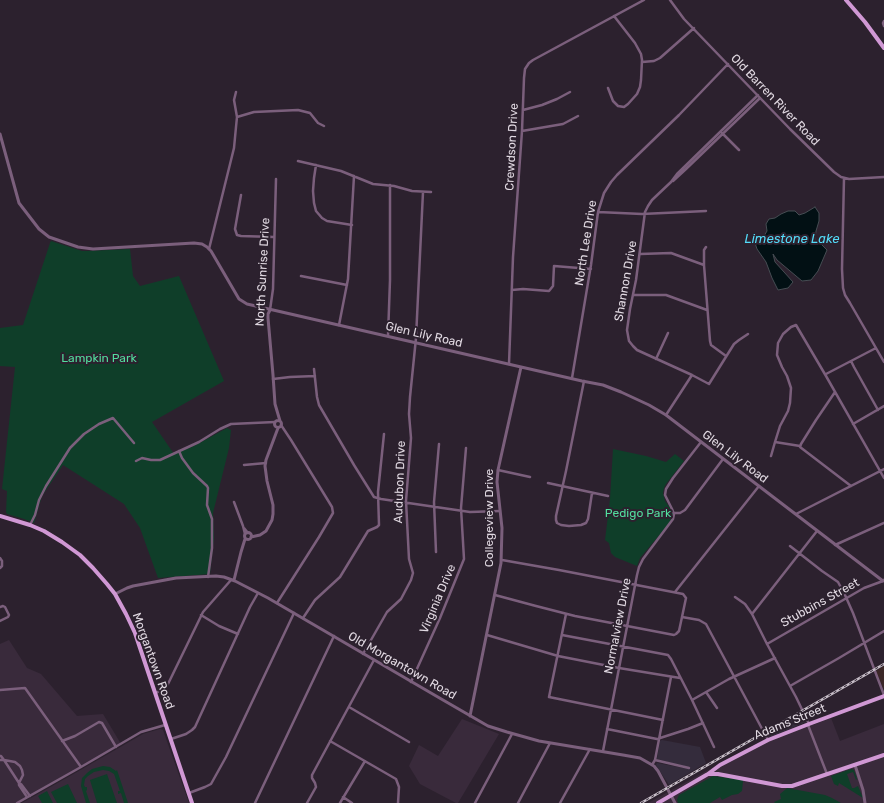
<!DOCTYPE html>
<html>
<head>
<meta charset="utf-8">
<style>
  body { margin:0 }
  canvas { display:block; background:#2c212e }
</style>
</head>
<body>
<canvas width="884" height="803"></canvas>
<script>
const context = document.querySelector('canvas').getContext('2d');
context.lineJoin = 'round';
function fill(path, color) { context.fillStyle = color; context.fill(path, 'evenodd'); }
const poly = rows => new Path2D(rows.map(r => 'M' + r).join(''));
function stroke(path, color, width, dash) { context.strokeStyle = color; context.lineWidth = width; context.lineCap = dash ? 'butt' : 'round'; context.setLineDash(dash || []); context.stroke(path); }
function write(font, color, halo, rows, align = 'center') {
  context.font = font + ' Rubik,sans-serif'; context.lineWidth = 4; context.setLineDash([]); context.textBaseline = 'middle'; context.strokeStyle = halo; context.fillStyle = color; for (const [text, x, y, turn = 0] of rows) {
    context.save(); context.translate(x, y); context.rotate((+turn || 0) * Math.PI / 180); context.textAlign = isNaN(turn) ? turn : align; if (halo) context.strokeText(text, 0, 0); context.fillText(text, 0, 0); context.restore();
  }
}
const commercial = poly([
  [801,713,806,722,768,738,766,733],
  [662,740,700,747,706,763,669,785,656,765,657,763,689,769,691,768,657,759,660,741]
]);
const industrial = poly([
  [884,666,884,690,876,671]
]);
const built = poly([
  [9,640,27,668,41,674,77,716,103,714,121,744,17,803,0,803,0,644],
  [831,718,840,741,884,724,884,803,648,803,763,740,811,721,813,725],
  [462,719,499,734,458,803,456,803,420,784,409,766,419,745,438,756],
  [160,729,163,730,164,733,189,803,22,803,77,772,143,734]
]);
const green = poly([
  [51,241,82,251,87,251,130,249,133,276,140,286,179,276,224,381,152,422,174,454,194,446,227,428,231,430,229,448,213,513,214,538,210,574,158,578,140,528,124,504,63,465,42,496,34,523,24,519,7,514,6,512,7,491,2,489,15,367,0,366,0,328,23,325,50,243],
  [613,449,646,456,666,462,675,454,684,461,666,484,664,488,663,493,665,501,670,508,673,514,672,520,640,558,637,566,615,557,611,553,609,543,605,540,610,499],
  [103,766,110,767,116,771,117,770,128,803,124,803,121,793,118,794,118,791,120,791,114,774,109,771,103,770,94,772,88,776,85,779,84,785,85,787,87,787,87,790,86,791,90,803,86,803,81,786,82,778,87,773,92,769],
  [851,769,854,770,857,779,856,780,853,772,847,774,852,788,854,788,858,786,863,798,839,783,838,786,834,784,831,776],
  [107,774,117,803,97,803,90,780],
  [713,776,743,780,743,781,742,791,738,794,732,795,722,800,720,797,710,803,678,803,677,800,678,797,679,795],
  [68,784,77,803,57,803,51,792],
  [787,788,825,795,832,798,841,803,775,803,774,802,781,799,780,794,786,789],
  [47,791,53,803,42,803,38,796]
]);
const water = poly([
  [815,207,819,213,819,221,816,231,815,240,821,244,827,250,818,271,811,280,802,281,777,260,773,254,775,262,793,282,788,288,778,290,772,278,766,262,757,249,755,243,757,237,764,236,767,231,766,224,769,219,775,218,781,214,788,211,795,211,799,215,805,213,815,207]
]);
const minor = poly([
  [670,0,684,19,790,129,834,172,841,177,849,179,884,177],
  [884,21,883,23,884,26],
  [642,62,654,61,660,58,694,28],
  [608,88,613,101,618,106,624,107,628,104,637,94,640,87,641,80,642,60,641,54,635,43,614,16],
  [523,110,542,105,557,99,570,92],
  [237,117,254,112,298,110,310,113,318,123,324,126],
  [522,131,563,124,578,116],
  [722,133,739,150],
  [298,161,341,171,373,184,394,186,412,191,431,192],
  [316,165,314,178,313,191,314,203,316,211,322,218,327,221,352,225],
  [844,178,842,269,843,288,845,295,850,303,884,362],
  [673,181,686,169,760,98],
  [241,195,235,229,237,235,241,236,274,237],
  [598,212,642,214,706,211],
  [706,247,704,250,704,265,710,341,711,345,726,356],
  [209,249,234,148,236,127,237,117,234,100,236,92],
  [640,254,671,253,704,265],
  [554,266,591,269],
  [301,276,347,285],
  [512,290,523,289,549,291,553,286,554,266],
  [633,295,666,295,707,310],
  [270,310,273,289,276,179],
  [339,325,348,279,354,176],
  [748,334,739,340,734,344,709,384,692,375,637,350,633,346,629,341,627,330,630,309,636,280,645,212,648,206,652,200,671,182,677,174,758,95],
  [388,336,390,280,390,185],
  [656,359,668,333],
  [851,361,854,367,878,410],
  [509,364,513,257,522,131,524,78,525,69,529,63,533,60,644,0],
  [314,369,317,397,319,405,354,465,374,497,381,499,470,512,500,511],
  [826,374,876,348],
  [572,378,591,265,598,212,604,193,611,182,617,175,679,115,728,64],
  [273,379,290,377,315,376],
  [584,381,566,471,556,516,556,520,557,523,561,525,569,526,581,525,586,523,588,519,592,493],
  [835,392,816,420,801,444,800,447,851,486],
  [666,415,692,375],
  [853,424,884,406],
  [800,446,775,442,780,426,788,411,790,403,791,388,787,376,782,367,777,355,778,343,783,334,791,327,796,325,826,376,884,478],
  [179,451,182,458,193,473,207,486,208,488,207,505,212,519,212,548,208,577],
  [771,456,775,442],
  [136,461,142,458,151,460,160,460,199,442,220,429,231,424,275,422],
  [244,465,266,463],
  [498,470,530,477],
  [548,483,608,496],
  [234,502,243,526,245,534],
  [674,513,680,513,685,510,723,459],
  [796,514,884,469],
  [30,525,35,515,39,500,46,486,70,448,84,434,99,424,113,418,134,443],
  [244,528,248,533],
  [835,545,884,523],
  [790,546,822,571,838,582,845,595,853,613,884,695],
  [436,552,434,502,439,444],
  [0,558,2,561,2,566,0,568],
  [675,592,759,486],
  [495,595,536,606,575,616,674,635,676,634,679,631,682,617,686,598,683,594,559,570,502,560],
  [735,597,745,604,752,614,767,644,796,697,809,724],
  [277,603,319,537,333,513,332,507,291,440,281,425],
  [0,607,3,606,5,607,9,615,8,617,0,621],
  [566,614,549,697,663,720],
  [752,614,817,531],
  [201,615,219,626,238,634],
  [682,617,699,620,706,624,768,740],
  [303,618,315,600,340,577,368,531,377,527,379,525,378,492,384,434],
  [487,635,558,656,619,668,680,678],
  [562,635,668,655,671,659,692,700,714,747],
  [767,644,864,588,883,581],
  [363,654,387,612,401,599,411,580,413,573,409,559,406,501,411,438,409,414,410,397,416,338,423,192],
  [411,682,440,618,464,559,461,508,466,448],
  [790,686,839,658,884,631],
  [0,690,25,688,81,767],
  [706,692,717,708],
  [156,693,165,688,168,684,203,612,231,580],
  [692,700,729,679,775,658],
  [349,707,409,742],
  [808,725,827,774],
  [607,729,657,739,688,729,703,723],
  [171,739,186,734,192,730,195,727,250,607,258,593],
  [62,741,75,736,99,722,102,723,116,747],
  [330,741,396,779,399,787,398,803],
  [603,751,637,575,639,567,643,559,673,519,674,514,672,509,665,495,666,489,673,478,701,442],
  [0,756,1,756,4,760,15,762,20,766,22,770,23,775,19,783,4,760,0,760],
  [655,760,689,768],
  [652,765,655,760,671,677],
  [189,793,205,787,211,784,226,757,294,613],
  [27,797,19,785,19,783,21,784,30,796],
  [343,797,352,803],
  [17,803,81,767,141,732,165,725],
  [255,803,334,636],
  [307,803,316,787,315,783,312,778,312,775,374,660],
  [340,803,365,761],
  [475,803,512,734],
  [518,803,550,743],
  [560,803,590,749]
]);
const tertiary = poly([
  [0,134,19,203,39,229,49,237,78,247,93,249,194,243,202,244,207,247,211,251,239,299,247,304,582,381,603,385,621,392,649,405,666,415,883,581,884,580],
  [270,310,268,314,268,318,273,375,275,404,280,421],
  '274.5 424a3.5 3.5 0 1 1 7 0a3.5 3.5 0 1 1-7 0Z',
  '244.5 536a3.5 3.5 0 1 1 7 0a3.5 3.5 0 1 1-7 0Z',
  [251,537,260,535,266,531,272,520,273,514,273,505,267,481,265,466,266,460,278,428],
  [234,580,241,552,245,539],
  [115,594,127,588,133,586,176,578,216,576,224,577,235,581,268,598,443,700,488,726,507,732,539,741,623,755,640,758,654,766,658,771,675,803],
  [470,716,501,563,502,528,497,482,498,470,521,367],
  [855,765,863,790,865,803]
]);
const primary = poly([
  [846,0,865,22,884,48],
  [0,516,30,525,44,531,62,542,80,555,93,568,107,584,115,594,126,614,135,633,192,803],
  [708,774,718,774,782,786,792,786,884,755],
  [658,803,708,774,720,765,768,740,809,724,884,696]
]);
const rail = poly([
  [641,803,884,664]
]);
const streetNames = [
  ["Old Barren River Road",775,100,46],
  ["Crewdson Drive",512,147,-87],
  ["North Lee Drive",586,243,-81],
  ["North Sunrise Drive",263,272,-87],
  ["Shannon Drive",626,281,-80],
  ["Glen Lily Road",424,335,13],
  ["Glen Lily Road",735,457,37],
  ["Audubon Drive",400,482,-88],
  ["Collegeview Drive",490,518,-90],
  ["Virginia Drive",438,599,-67],
  ["Stubbins Street",820,603,-29],
  ["Normalview Drive",618,626,-79],
  ["Morgantown Road",153,661,70],
  ["Old Morgantown Road",402,666,30],
  ["Adams Street",790,722,-22]
];
const parkNames = [
  ["Lampkin Park",99,359],
  ["Pedigo Park",638,514]
];
const waterNames = [
  ["Limestone Lake",792,239]
];
fill(commercial, '#342c3c');
fill(industrial, '#3b2727');
fill(built, '#392a3b');
fill(green, '#0f3e29');
fill(water, '#021014');
stroke(water, '#454c52', 1);
stroke(minor, '#7b5f7c', 2.5);
stroke(tertiary, '#7b5f7c', 3);
stroke(primary, '#d098d4', 4);
stroke(rail, '#c6bdc7', 2.5);
stroke(rail, '#2c212e', 1, [3]);
write('12px', '#e0d8e1', '#2c212e', streetNames);
write('12px', '#52de9e', '#2c212e', parkNames);
write('italic 13px', '#54dcf9', '#2c212e', waterNames);
</script>
</body>
</html>
